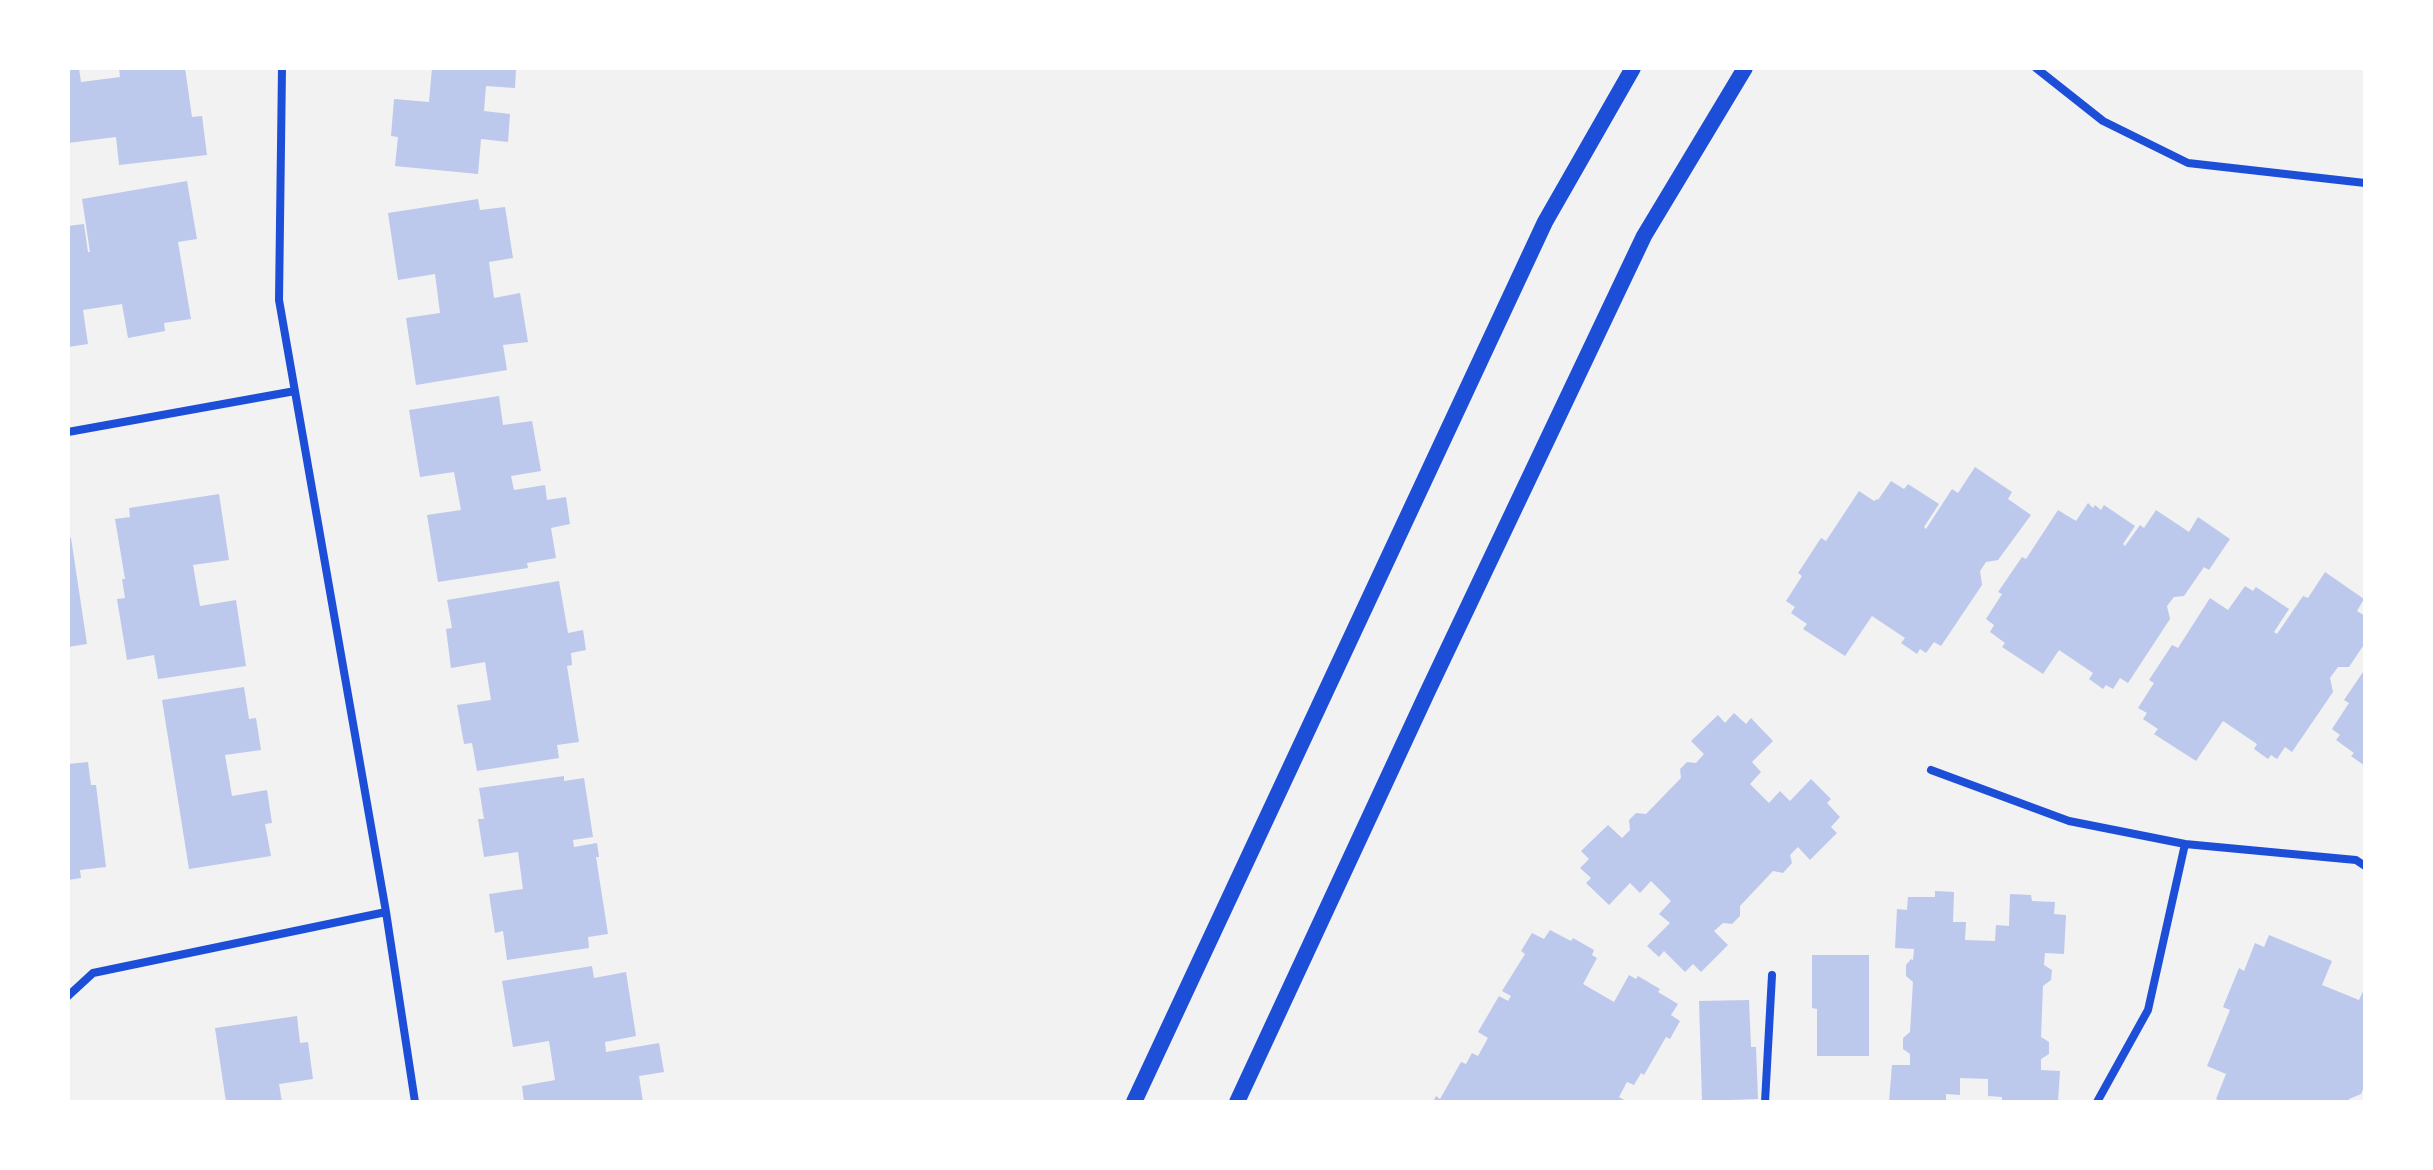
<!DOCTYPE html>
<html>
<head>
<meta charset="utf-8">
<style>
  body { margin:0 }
  #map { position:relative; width:2433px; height:1170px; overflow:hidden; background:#f2f2f2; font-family:Rubik,sans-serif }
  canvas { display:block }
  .frame { position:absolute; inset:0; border:70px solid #fff; pointer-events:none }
</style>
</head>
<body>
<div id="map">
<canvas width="2433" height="1170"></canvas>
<div class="frame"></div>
</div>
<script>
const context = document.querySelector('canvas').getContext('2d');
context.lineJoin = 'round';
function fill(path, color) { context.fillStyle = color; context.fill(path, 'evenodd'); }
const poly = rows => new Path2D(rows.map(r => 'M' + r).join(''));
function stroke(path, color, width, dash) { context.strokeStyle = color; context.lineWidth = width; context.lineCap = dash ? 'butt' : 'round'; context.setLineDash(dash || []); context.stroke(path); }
const building = poly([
  [68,68,79,68,81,82,120,77,119,68,185,68,192,117,202,116,207,155,119,165,116,137,68,143],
  [432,68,516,68,515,88,486,86,484,111,510,114,508,142,481,139,478,174,395,166,398,137,391,136,394,99,429,102],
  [187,181,197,239,178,242,191,319,164,323,165,331,128,338,122,304,83,310,88,344,68,347,68,226,84,224,88,252,90,252,82,199],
  [478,199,480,210,505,207,513,258,489,262,494,298,520,293,528,342,503,345,507,370,416,385,406,318,440,313,435,274,398,280,388,213],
  [499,396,503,425,532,421,541,471,511,476,514,490,545,485,547,500,566,497,570,524,551,528,556,558,527,563,528,568,438,582,427,515,461,510,454,472,420,477,409,410],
  [1975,467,2012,492,2008,499,2031,515,1998,560,1986,562,1980,571,1982,585,1941,646,1934,642,1926,653,1920,649,1917,654,1901,643,1905,638,1872,616,1845,656,1803,629,1807,624,1791,613,1795,607,1786,601,1802,576,1798,573,1821,538,1826,541,1859,491,1874,501,1877,499,1878,500,1891,481,1904,489,1908,484,1939,504,1924,527,1926,529,1952,489,1958,493],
  [219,494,229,560,193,565,200,606,236,600,246,666,158,679,154,655,127,660,117,599,125,598,122,579,125,579,115,519,130,517,129,508],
  [2088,503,2093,508,2095,505,2101,510,2104,505,2135,526,2123,544,2125,546,2140,525,2144,528,2156,510,2189,532,2198,517,2230,539,2209,570,2204,567,2184,596,2174,597,2167,606,2170,619,2128,683,2120,678,2113,689,2106,685,2103,689,2089,679,2093,673,2059,650,2043,674,2002,647,2005,643,1990,632,1994,625,1986,619,2002,594,1998,592,2022,557,2026,559,2058,510,2076,521],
  [68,538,71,538,87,644,68,647],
  [2325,572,2364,599,2357,611,2365,616,2365,643,2349,667,2338,667,2330,678,2333,692,2292,752,2285,747,2277,759,2271,755,2268,759,2254,749,2257,744,2223,721,2196,761,2154,734,2158,729,2143,719,2147,713,2138,708,2154,683,2149,680,2172,645,2178,648,2210,598,2228,610,2245,586,2253,591,2256,587,2289,609,2274,632,2277,634,2303,596,2308,598],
  [559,581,568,633,583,630,586,650,571,653,572,665,567,666,579,742,557,745,559,758,477,771,472,743,464,744,457,705,491,700,485,662,451,668,446,629,452,628,447,600],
  [2365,669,2365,766,2351,756,2354,753,2336,740,2340,735,2332,729,2349,703,2344,700],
  [244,687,249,719,256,718,261,750,225,755,232,796,267,790,272,823,265,824,271,856,189,869,162,700],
  [1734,713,1746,724,1751,718,1773,741,1752,762,1761,772,1750,784,1769,803,1780,791,1790,801,1811,779,1831,799,1827,803,1840,817,1831,827,1837,833,1810,860,1798,847,1790,855,1792,863,1783,873,1773,871,1740,906,1740,916,1732,924,1723,923,1714,931,1728,945,1701,972,1693,964,1685,972,1664,951,1659,957,1647,946,1670,923,1659,914,1671,901,1651,881,1640,893,1630,883,1609,905,1586,883,1591,878,1580,868,1589,859,1581,851,1608,825,1622,838,1630,830,1629,820,1636,813,1646,814,1681,778,1680,769,1687,762,1696,763,1704,754,1691,741,1718,715,1725,723],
  [88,762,91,785,96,785,106,867,80,870,81,878,68,880,68,764],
  [564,776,564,781,584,778,593,837,573,840,574,847,597,843,599,857,596,857,608,934,588,937,589,948,507,960,503,931,495,933,489,894,523,889,518,852,484,857,478,819,484,819,479,788],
  [1935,891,1954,892,1953,922,1966,922,1965,940,1995,941,1996,925,2009,926,2010,894,2031,895,2032,901,2055,902,2054,914,2066,915,2064,954,2045,953,2044,965,2052,970,2051,980,2043,986,2041,1037,2049,1042,2049,1054,2041,1059,2041,1070,2060,1071,2058,1102,2002,1102,2002,1097,1988,1096,1988,1079,1960,1078,1960,1095,1946,1094,1946,1102,1889,1102,1892,1065,1910,1065,1910,1054,1903,1049,1903,1038,1910,1032,1913,982,1906,976,1906,965,1911,959,1913,960,1914,949,1895,948,1897,909,1907,910,1908,897,1935,897],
  [1550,930,1571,941,1573,938,1594,950,1592,955,1597,958,1583,984,1614,1002,1629,975,1636,979,1638,976,1660,989,1658,992,1678,1004,1671,1015,1680,1021,1670,1039,1666,1037,1644,1075,1641,1073,1634,1085,1627,1082,1619,1097,1628,1102,1433,1102,1436,1096,1440,1099,1461,1062,1466,1064,1472,1053,1478,1056,1488,1038,1478,1032,1499,996,1508,1001,1511,996,1502,991,1525,954,1521,951,1532,933,1544,939],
  [2269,935,2332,961,2322,985,2359,1000,2365,987,2365,1085,2361,1094,2349,1099,2348,1102,2223,1102,2216,1099,2226,1074,2207,1066,2230,1010,2223,1007,2239,968,2244,971,2255,943,2264,947],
  [1812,955,1869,955,1869,1056,1817,1056,1817,1009,1812,1008],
  [592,966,594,978,626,972,636,1036,605,1042,606,1052,659,1043,664,1072,639,1076,643,1102,524,1102,522,1086,555,1080,549,1041,513,1047,502,981],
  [1749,1000,1751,1047,1756,1047,1758,1099,1702,1101,1699,1001],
  [297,1016,300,1043,308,1042,313,1079,279,1084,282,1102,226,1102,215,1028]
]);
const minor = poly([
  [282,68,279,300,386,912,415,1102],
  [2036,68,2103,121,2188,163,2365,183],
  [68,432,295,391],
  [1931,770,2069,821,2185,844,2356,860,2365,866],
  [68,996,93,973,386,912],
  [1765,1102,1772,975],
  [2097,1102,2148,1010,2185,844]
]);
const secondary = poly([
  [1134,1102,1545,222,1633,68],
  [1237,1102,1427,693,1644,236,1745,68]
]);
fill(building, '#bdc9ec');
stroke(minor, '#1d4ed8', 8);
stroke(secondary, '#1d4ed8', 16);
</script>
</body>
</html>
